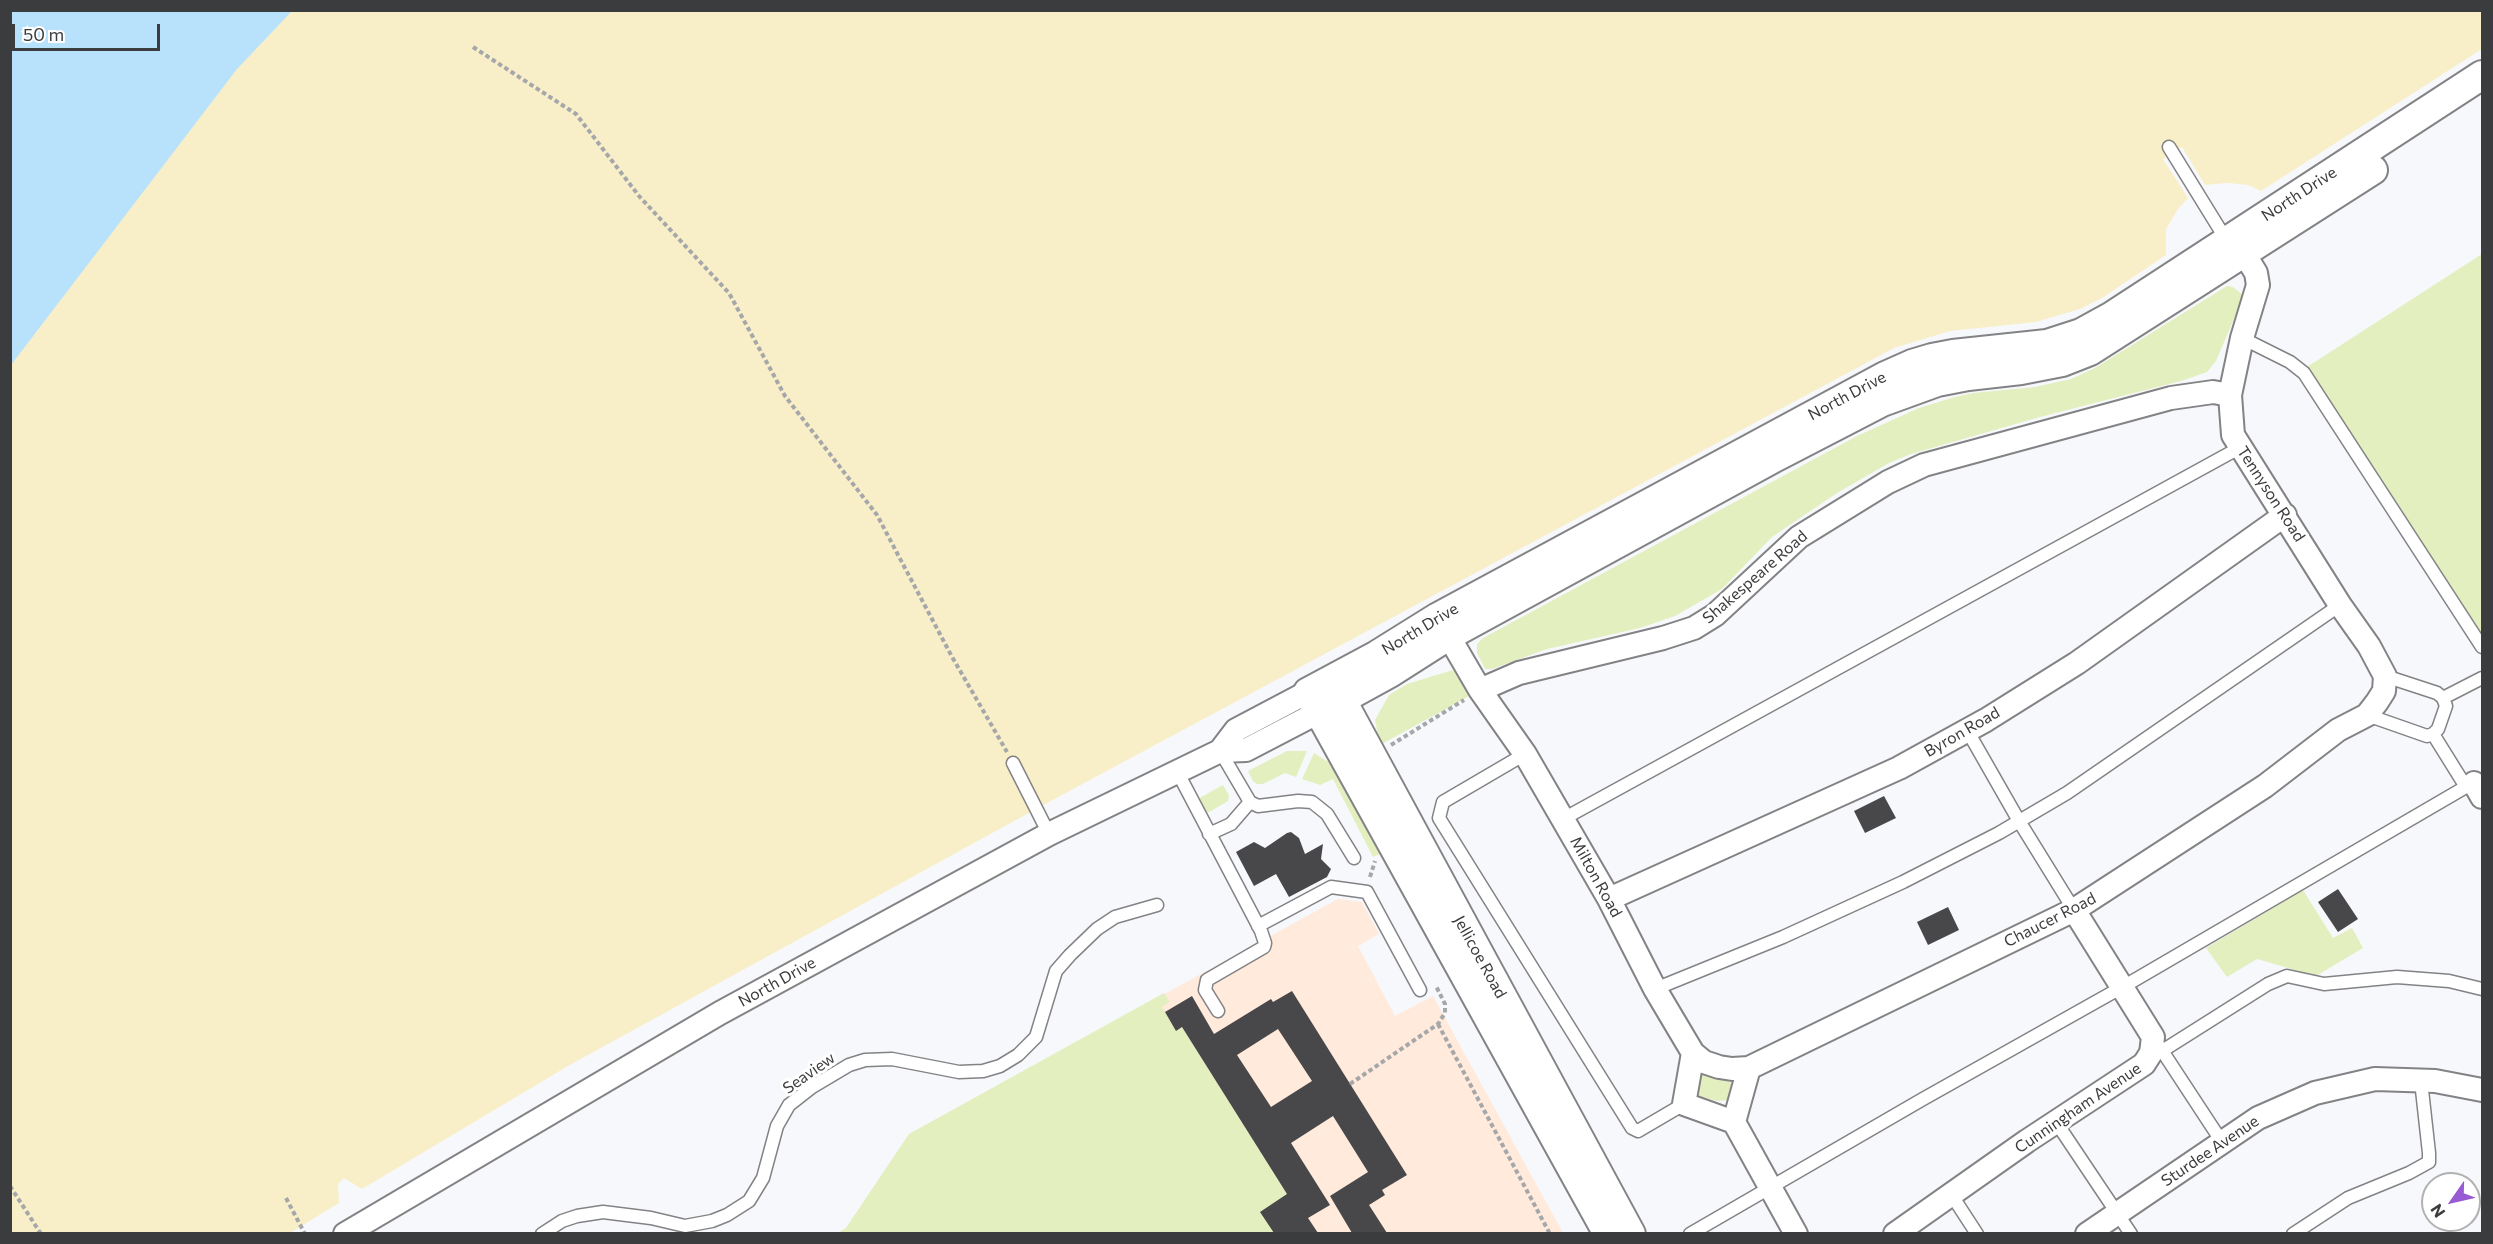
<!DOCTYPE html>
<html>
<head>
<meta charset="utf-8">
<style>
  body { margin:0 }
  #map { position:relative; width:2493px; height:1244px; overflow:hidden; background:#f7f8fb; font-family:Commissioner,sans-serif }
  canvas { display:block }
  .frame { position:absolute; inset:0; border:12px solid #3b3c3d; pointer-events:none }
  .north { position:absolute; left:2421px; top:1172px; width:60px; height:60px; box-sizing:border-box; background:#fff; border:2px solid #b1b1b1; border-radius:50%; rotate:236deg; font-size:16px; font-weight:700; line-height:24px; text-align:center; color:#3b3c3d }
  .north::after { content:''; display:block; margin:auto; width:21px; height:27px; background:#975cd4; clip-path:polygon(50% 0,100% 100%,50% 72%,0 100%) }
  .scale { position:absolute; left:12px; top:24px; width:148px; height:27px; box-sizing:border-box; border:3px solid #3b3c3d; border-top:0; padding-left:8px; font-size:18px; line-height:21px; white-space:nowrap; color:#3b3c3d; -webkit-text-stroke:4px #fff; paint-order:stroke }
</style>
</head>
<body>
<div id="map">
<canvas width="2493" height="1244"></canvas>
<div class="frame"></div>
<div class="north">N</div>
<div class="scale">50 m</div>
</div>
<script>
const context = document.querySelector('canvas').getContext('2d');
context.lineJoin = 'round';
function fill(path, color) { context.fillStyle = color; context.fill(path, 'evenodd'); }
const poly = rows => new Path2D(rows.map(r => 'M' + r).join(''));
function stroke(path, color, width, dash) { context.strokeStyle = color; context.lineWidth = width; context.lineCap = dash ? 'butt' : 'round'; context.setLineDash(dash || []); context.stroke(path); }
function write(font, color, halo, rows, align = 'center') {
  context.font = font + ' Commissioner,sans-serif'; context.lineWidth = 6; context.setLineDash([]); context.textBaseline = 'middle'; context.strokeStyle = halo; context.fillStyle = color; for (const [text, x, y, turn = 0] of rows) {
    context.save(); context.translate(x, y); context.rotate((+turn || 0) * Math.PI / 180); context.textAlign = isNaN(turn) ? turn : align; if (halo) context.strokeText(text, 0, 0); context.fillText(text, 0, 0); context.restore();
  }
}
const education = poly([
  [1338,899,1362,902,1379,934,1358,946,1395,1016,1433,996,1563,1233,836,1234,846,1228,909,1134]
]);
const green = poly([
  [2482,254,2482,638,2307,367],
  [2227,286,2233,287,2243,295,2242,300,2216,361,2207,372,2181,381,2040,417,1911,454,1889,463,1837,493,1772,537,1722,589,1675,616,1640,628,1547,649,1492,669,1485,669,1477,653,1477,644,1483,638,1857,436,1919,408,1955,397,1973,393,2035,387,2071,379,2095,368],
  [1453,670,1471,695,1380,745,1375,720,1389,695,1407,684],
  [1287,751,1307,751,1296,777,1285,773,1263,784,1257,784,1253,781,1248,771],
  [1314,753,1333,765,1382,853,1373,857,1333,779,1320,785,1302,779],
  [1223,785,1229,795,1228,801,1204,815,1196,800],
  [2303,890,2333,938,2352,928,2363,948,2316,976,2257,959,2227,977,2206,948],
  [1164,993,1170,1002,1162,1007,1176,1030,1182,1027,1304,1221,1318,1233,836,1234,846,1228,909,1134],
  [1698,1075,1706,1075,1730,1082,1733,1087,1729,1100,1716,1101,1699,1096,1695,1090]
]);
const sand = poly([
  [280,11,2482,11,2482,49,2261,191,2248,185,2227,183,2205,185,2182,147,2163,159,2188,198,2178,209,2166,229,2166,255,2102,298,2080,309,2036,322,1950,331,1894,348,1036,809,568,1066,362,1189,344,1178,338,1184,339,1203,290,1233,11,1234,11,348]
]);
const water = poly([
  [11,10,292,11,237,69,11,365]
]);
const building = poly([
  [1884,796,1896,818,1865,833,1854,811],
  [1291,832,1299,838,1305,854,1323,844,1321,859,1331,869,1327,877,1289,897,1276,874,1254,886,1236,852,1254,842,1265,848,1287,833],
  [2338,889,2358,919,2338,932,2318,902],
  [1948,907,1959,930,1928,945,1917,922],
  [1292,991,1407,1175,1382,1190,1385,1195,1369,1205,1387,1233,1352,1233,1330,1196,1368,1172,1333,1116,1291,1143,1330,1205,1308,1218,1318,1233,1274,1233,1260,1212,1287,1194,1182,1027,1176,1031,1165,1012,1192,996,1214,1034,1271,999,1273,1002],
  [1278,1029,1312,1081,1271,1107,1237,1055]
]);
const path = poly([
  [473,47,576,114,639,196,729,293,785,396,877,515,951,655,1007,752],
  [1391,745,1464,700],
  [1370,877,1375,861],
  [1438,1024,1550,1234],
  [1350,1084,1438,1024,1445,1013,1445,1004,1436,986],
  [10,1186,41,1234],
  [286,1198,305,1234]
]);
const service = poly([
  [2169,147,2227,241],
  [2242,338,2290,362,2304,373,2482,647],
  [2443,698,2482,678],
  [2367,715,2427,736,2433,734,2438,729,2446,706,2443,698,2437,693,2385,676],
  [1967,730,2019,821,2074,910],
  [2433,734,2466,787],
  [1220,751,1250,802,1258,806,1298,801,1312,802,1327,814,1354,858],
  [1525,754,1443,802,1439,818,1632,1128,1638,1131,1684,1104],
  [1013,763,1049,834],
  [1178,773,1261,931,1265,943,1264,947,1207,980,1205,990,1218,1011],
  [1563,819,2241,447],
  [1209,834,1231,824,1250,802],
  [1258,926,1331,887,1367,892,1420,990],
  [1655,989,1783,937,1903,882,1999,833,2067,793,2340,605],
  [2159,1046,2222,1142],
  [2162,1051,2268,984,2287,976,2324,984,2397,977,2449,981,2482,989],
  [2056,1122,2131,1234],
  [1951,1194,1977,1234],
  [542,1234,562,1221,577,1216,603,1212,651,1218,685,1226,712,1221,727,1215,749,1201,763,1178,777,1126,789,1105,812,1087,849,1065,865,1060,892,1059,959,1072,983,1071,1000,1066,1018,1055,1036,1037,1056,971,1070,955,1097,929,1115,917,1157,905],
  [1690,1234,1923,1099,2133,981,2476,781],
  [2293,1234,2348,1198,2409,1173,2429,1162,2429,1153,2421,1081]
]);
const minor = poly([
  [1441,623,1480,690,1525,754,1609,899,1655,989,1693,1053,1684,1104,1734,1122],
  [1480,690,1519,673,1663,638,1694,628,1715,615,1799,537,1888,482,1924,465,2171,398,2213,392,2230,395],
  [1220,751,1246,750,1319,712],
  [2474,783,2482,797],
  [1609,899,1899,768,1986,720,2077,663,2285,515],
  [1693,1053,1704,1062,1719,1067,1732,1069,1749,1068,2074,910,2265,786,2338,730,2367,715,2377,702,2384,691,2385,676,2369,646,2340,605,2233,435,2230,395,2242,338,2258,285,2256,273,2236,240],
  [1749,1068,1734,1122,1796,1234],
  [345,1234,720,1013,1049,834,1220,751,1236,730,1308,692],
  [1895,1234,2027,1141,2144,1064,2151,1053,2153,1037,2074,910],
  [2087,1234,2258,1118,2315,1093,2375,1079,2435,1081,2482,1090]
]);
const tertiary = poly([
  [1333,684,1631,1234],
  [1319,712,1390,673,1448,636,1774,458,1882,402,1937,382,1968,376,2021,370,2062,362,2090,351,2373,170],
  [1608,1234,1308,692,1377,655,1438,617,1885,376,1912,364,1932,358,1953,354,2047,344,2081,333,2112,316,2482,75]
]);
const streetNames = [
  ["North Drive",2299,194,-33],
  ["North Drive",1847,396,-28],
  ["Tennyson Road",2271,494,57],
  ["Shakespeare Road",1755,577,-41],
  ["North Drive",1420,629,-31],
  ["Byron Road",1962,732,-30],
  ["Milton Road",1596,877,61],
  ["Chaucer Road",2050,920,-27],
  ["Jellicoe Road",1480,957,61],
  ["North Drive",777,982,-29],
  ["Seaview",809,1073,-35],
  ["Cunningham Avenue",2078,1108,-34],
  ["Sturdee Avenue",2210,1151,-34]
];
fill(education, '#ffeadc');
fill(green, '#e3efbf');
fill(sand, '#f8efc9');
fill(water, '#b8e2fc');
fill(building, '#48474a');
stroke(service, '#838386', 15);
stroke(minor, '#838386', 26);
stroke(tertiary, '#838386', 32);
stroke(path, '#a6a7a9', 4, [4.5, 3]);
stroke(service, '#fff', 12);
stroke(minor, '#fff', 22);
stroke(tertiary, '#fff', 28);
write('16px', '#3b3c3d', '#fff', streetNames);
</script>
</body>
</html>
